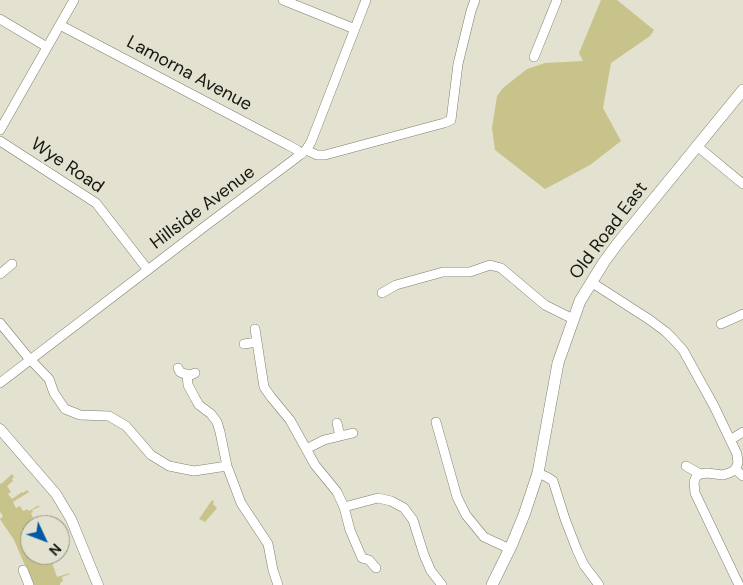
<!DOCTYPE html>
<html>
<head>
<meta charset="utf-8">
<style>
  body { margin:0 }
  #map { position:relative; width:743px; height:585px; overflow:hidden; background:#e3e2d0; font-family:"DM Sans",sans-serif }
  canvas { display:block }
  .north { position:absolute; left:20px; top:515px; width:50px; height:50px; box-sizing:border-box; background:#e3e2d0; border:1px solid #929184; border-radius:50%; rotate:133deg; font-size:14px; font-weight:700; line-height:20px; text-align:center; color:#181711 }
  .north::after { content:''; display:block; margin:auto; width:18px; height:22px; background:#0159a6; clip-path:polygon(50% 0,100% 100%,50% 72%,0 100%) }
</style>
</head>
<body>
<div id="map">
<canvas width="743" height="585"></canvas>
<div class="north">N</div>
</div>
<script>
const context = document.querySelector('canvas').getContext('2d');
context.lineJoin = 'round';
function fill(path, color) { context.fillStyle = color; context.fill(path, 'evenodd'); }
const poly = rows => new Path2D(rows.map(r => 'M' + r).join(''));
function stroke(path, color, width, dash) { context.strokeStyle = color; context.lineWidth = width; context.lineCap = dash ? 'butt' : 'round'; context.setLineDash(dash || []); context.stroke(path); }
function write(font, color, halo, rows, align = 'center') {
  context.font = font + ' "DM Sans",sans-serif'; context.lineWidth = 5; context.setLineDash([]); context.textBaseline = 'middle'; context.strokeStyle = halo; context.fillStyle = color; for (const [text, x, y, turn = 0] of rows) {
    context.save(); context.translate(x, y); context.rotate((+turn || 0) * Math.PI / 180); context.textAlign = isNaN(turn) ? turn : align; if (halo) context.strokeText(text, 0, 0); context.fillText(text, 0, 0); context.restore();
  }
}
const green = poly([
  [601,0,617,0,654,30,650,36,611,63,603,108,621,141,590,165,545,189,495,150,492,128,497,96,503,88,527,69,545,63,583,61,579,53],
  [12,474,14,477,12,479,13,481,7,486,11,492,8,494,12,499,22,492,23,493,27,490,29,492,13,502,16,508,20,506,23,511,27,509,29,511,37,506,41,506,32,510,33,512,31,513,33,518,31,519,34,525,30,525,30,555,52,555,53,557,62,553,63,555,51,560,57,577,70,573,70,574,62,577,63,581,60,583,60,585,32,585,27,570,14,540,0,519,3,516,0,512,0,483,1,484],
  [212,500,214,502,213,504,217,508,205,522,199,519]
]);
const minor = poly([
  [283,0,355,29],
  [0,19,47,47],
  [60,25,288,145,297,150,302,154],
  [534,57,557,0],
  [0,130,74,0],
  [0,141,96,203,148,270],
  [697,146,743,184],
  [306,150,311,142,366,0],
  [0,274,12,264],
  [591,282,650,320,666,332,673,339,683,350,714,406,737,454,738,463,735,470,729,473,723,475,707,473,700,474,696,477,694,482,695,493,739,585],
  [382,293,396,285,443,272,470,272,490,265,501,268,545,305,573,319],
  [0,323,27,356,49,379,54,393,65,409,80,415,109,416,126,426,151,455,169,466,194,471,227,466],
  [721,324,743,314],
  [255,329,264,387,271,397,290,420,315,465,337,492,344,507,350,530,362,558,369,560,376,568],
  [244,344,257,342],
  [178,368,180,372,185,374,191,375,195,373],
  [187,374,188,385,195,398,199,405,211,414,217,422,220,432,227,466,241,503,268,544,273,570,278,585],
  [0,383,204,227,296,158,306,150,317,155,325,155,444,123,451,120,458,64,471,11,475,0],
  [436,422,457,497,466,515,484,537,510,549],
  [337,423,340,436],
  [730,440,743,432],
  [306,449,324,440,353,433],
  [686,466,700,474],
  [735,469,743,476],
  [538,473,547,477,553,481,565,519,577,550,584,565,599,585],
  [344,507,378,498,391,501,404,508,413,520,424,555,431,571,442,585],
  [23,570,29,585]
]);
const tertiary = poly([
  [0,429,56,494,71,519,98,585]
]);
const secondary = poly([
  [492,585,512,544,524,515,538,473,558,363,580,301,604,262,618,243,743,90]
]);
const streetNames = [
  ["Lamorna Avenue",189,74,28],
  ["Wye Road",67,166,34],
  ["Hillside Avenue",203,208,-37],
  ["Old Road East",609,231,-53]
];
fill(green, '#c8c28b');
stroke(minor, '#7f7e6e', 10);
stroke(tertiary, '#7f7e6e', 11);
stroke(secondary, '#7f7e6e', 12);
stroke(minor, '#fff', 9);
stroke(tertiary, '#fff', 10);
stroke(secondary, '#fff', 11);
write('18px', '#181711', '#e3e2d0', streetNames);
</script>
</body>
</html>
